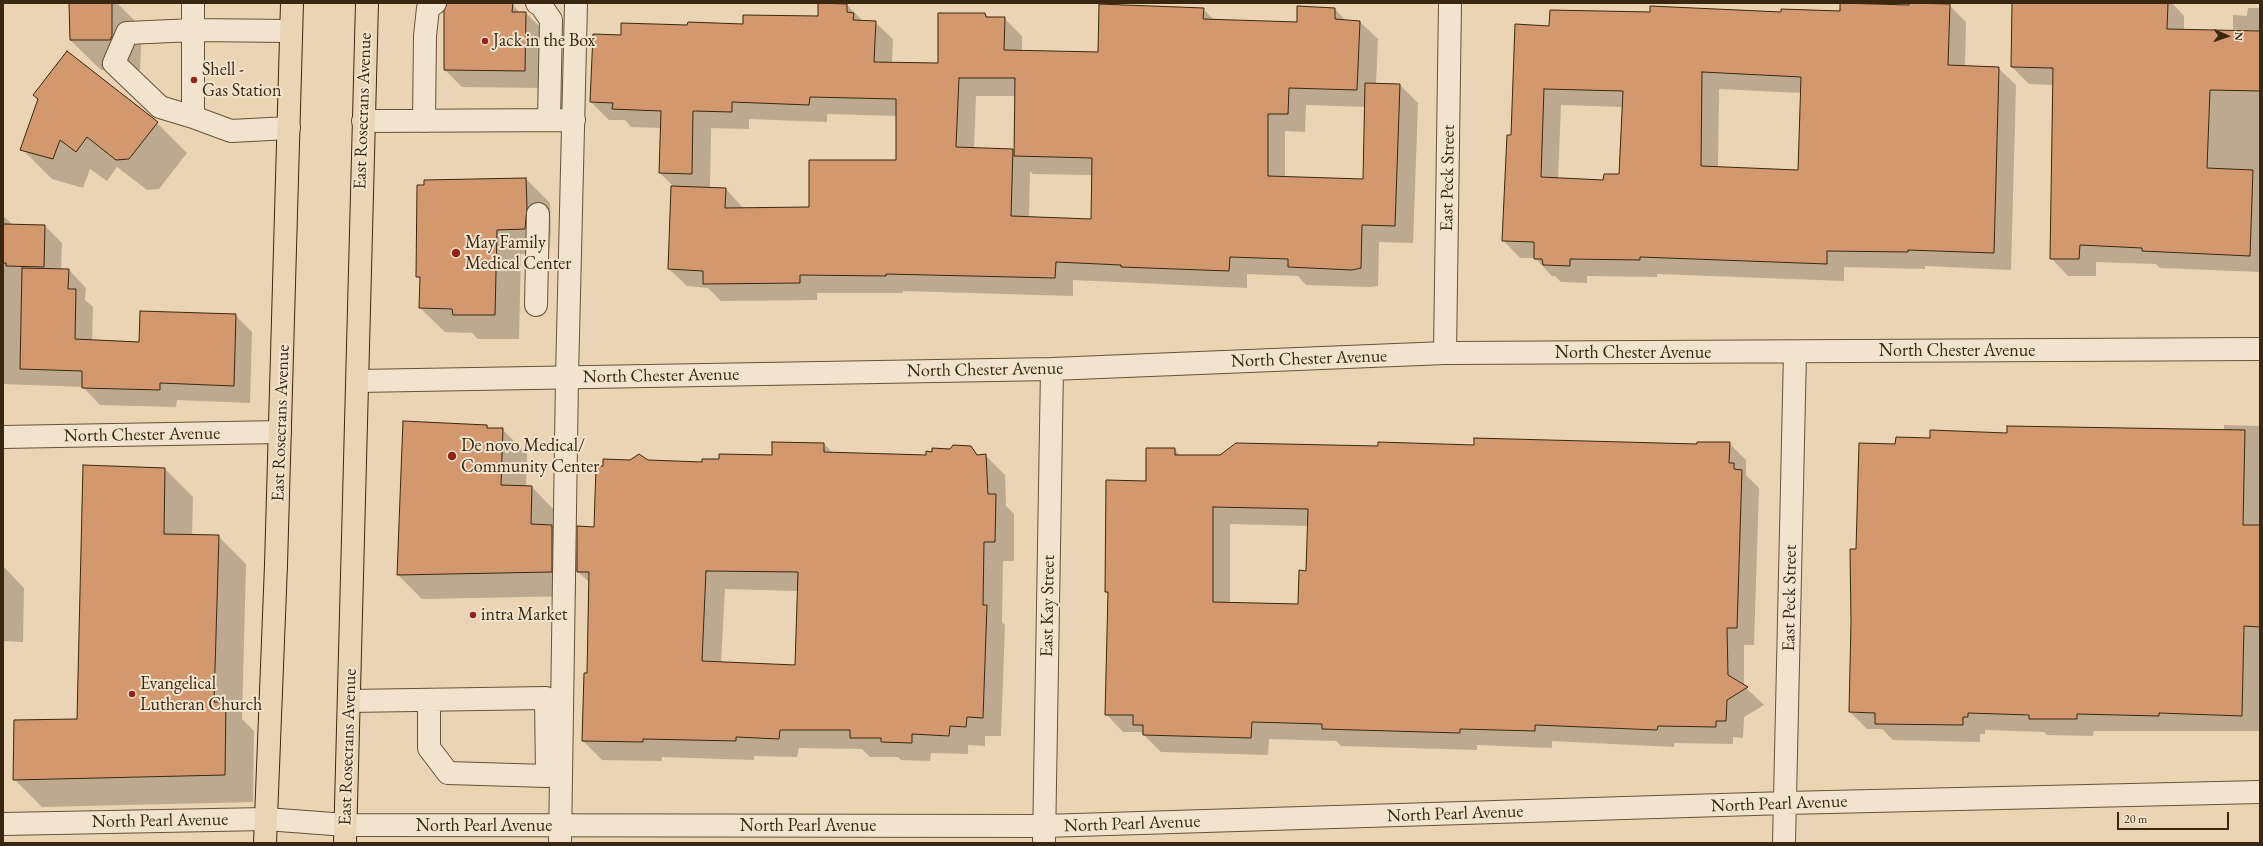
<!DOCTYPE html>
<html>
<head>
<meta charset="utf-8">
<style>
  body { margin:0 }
  #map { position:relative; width:2263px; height:846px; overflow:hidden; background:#ebd4b3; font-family:"EB Garamond",serif }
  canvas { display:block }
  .frame { position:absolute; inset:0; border:4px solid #392711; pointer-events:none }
  .north { position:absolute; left:2207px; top:16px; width:40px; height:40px; -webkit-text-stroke:3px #f2e3ce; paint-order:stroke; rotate:92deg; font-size:11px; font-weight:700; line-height:16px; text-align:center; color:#392711 }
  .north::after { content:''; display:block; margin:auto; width:14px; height:18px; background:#392711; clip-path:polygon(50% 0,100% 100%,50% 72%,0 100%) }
  .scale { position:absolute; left:2117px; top:812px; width:112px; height:18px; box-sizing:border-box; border:2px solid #392711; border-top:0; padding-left:5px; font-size:12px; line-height:14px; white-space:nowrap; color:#392711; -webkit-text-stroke:3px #f2e3ce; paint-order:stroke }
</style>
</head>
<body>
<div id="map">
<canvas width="2263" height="846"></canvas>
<div class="frame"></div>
<div class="north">N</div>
<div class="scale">20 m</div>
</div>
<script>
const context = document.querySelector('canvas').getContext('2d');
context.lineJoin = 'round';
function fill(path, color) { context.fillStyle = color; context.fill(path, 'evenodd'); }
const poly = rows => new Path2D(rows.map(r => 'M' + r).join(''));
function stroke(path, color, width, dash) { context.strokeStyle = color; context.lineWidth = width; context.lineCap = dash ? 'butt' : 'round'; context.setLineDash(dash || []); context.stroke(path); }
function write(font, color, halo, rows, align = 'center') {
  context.font = font + ' "EB Garamond",serif'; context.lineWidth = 4; context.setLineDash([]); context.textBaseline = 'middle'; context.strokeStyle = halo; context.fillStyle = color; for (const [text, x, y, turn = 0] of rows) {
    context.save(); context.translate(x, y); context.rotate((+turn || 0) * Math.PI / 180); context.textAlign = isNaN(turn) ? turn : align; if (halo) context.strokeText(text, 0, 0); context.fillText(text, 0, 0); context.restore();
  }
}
const shadow = poly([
  [70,3,117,3,142,28,140,70,101,70,70,40],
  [448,3,512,4,520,13,526,13,543,30,542,88,462,87,445,70],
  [2013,3,2172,3,2184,16,2184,30,2233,31,2233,15,2247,16,2248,8,2260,8,2260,272,2160,268,2156,264,2096,262,2096,276,2068,276,2051,258,2053,85,2029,84,2012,67],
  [847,5,863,21,875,22,893,39,892,63,939,64,985,14,989,18,1004,18,1022,36,1022,52,1099,53,1203,9,1214,20,1298,23,1335,9,1346,21,1360,22,1378,39,1376,84,1400,85,1418,103,1413,243,1379,242,1378,286,1370,287,1306,285,1298,276,1247,274,1247,288,1073,280,1073,296,903,291,903,293,817,293,817,300,721,301,708,288,687,286,669,269,672,185,660,173,661,128,631,127,625,120,609,120,591,102,622,36,688,26,744,25,819,17],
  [976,96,1015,96,1015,152,1013,150,974,148],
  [1306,105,1365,107,1364,180,1285,177,1285,131,1305,132],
  [827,114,897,116,897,161,810,208,744,209,726,189,710,188,711,128,749,129,749,119,827,122],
  [1030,171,1033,174,1093,175,1092,220,1029,217],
  [1949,5,1966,22,1965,66,1998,68,2016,85,2011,270,1925,266,1925,269,1844,267,1844,281,1657,274,1657,277,1587,276,1587,283,1561,282,1555,276,1552,276,1535,258,1520,258,1503,240,1512,136,1550,27,1651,13,1841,12],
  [1719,89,1801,93,1799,171,1718,168],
  [1561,105,1623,107,1620,175,1604,181,1558,179],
  [34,95,157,123,187,153,159,189,147,190,117,167,107,181,90,169,83,188,52,179,22,149,39,100],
  [526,179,550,203,551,232,549,253,521,254,519,339,478,339,472,333,445,332,420,308,421,281,417,276],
  [3,216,13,225,45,226,62,243,61,270,69,270,86,288,85,300,93,307,92,341,140,343,235,315,252,332,250,403,177,400,176,407,100,405,83,387,3,384],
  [2224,425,2260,426,2260,731,2094,731,2093,736,2047,735,2044,732,1985,730,1985,734,1980,734,1980,742,1893,740,1882,729,1867,729,1850,712,1856,550,1895,445,1931,439,2008,434,2224,430],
  [487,426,490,429,502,429,527,454,526,487,532,487,556,512,556,530,578,552,648,461,703,463,720,460,773,456,824,444,833,453,927,456,933,453,970,447,979,456,986,456,1005,475,1006,506,1014,514,1014,561,1003,561,1002,622,1005,625,1001,736,985,736,985,746,968,745,968,754,931,753,930,761,901,760,898,757,870,757,862,749,799,748,797,757,754,756,754,760,662,757,662,761,602,760,583,741,584,674,588,674,590,583,576,570,576,596,422,599,398,575],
  [725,589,798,591,796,666,721,663],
  [1729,443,1746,460,1746,475,1759,488,1754,645,1744,645,1744,686,1764,705,1744,717,1743,738,1733,737,1733,744,1674,743,1674,747,1552,741,1552,748,1477,745,1477,750,1341,746,1336,741,1269,739,1268,755,1161,752,1141,732,1123,732,1106,714,1109,594,1106,592,1147,482,1174,449,1181,456,1220,456,1379,447,1698,445],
  [1230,524,1309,526,1307,572,1299,605,1230,603],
  [165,469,193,497,192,536,218,536,246,564,242,719,254,731,253,802,42,807,14,779,78,720],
  [3,566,24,588,23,642,3,641]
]);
const building = poly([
  [69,3,112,3,112,36,110,40,70,40,69,3],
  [447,3,513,3,512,12,526,12,525,71,444,70,444,11,447,3],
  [818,3,847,4,847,12,854,13,853,20,876,21,874,62,938,63,938,13,985,13,986,17,1005,17,1004,50,1098,52,1099,4,1204,8,1203,19,1297,22,1297,6,1335,8,1335,19,1360,21,1357,90,1289,88,1288,114,1268,114,1268,176,1363,179,1365,83,1400,84,1395,226,1362,225,1361,268,1352,270,1288,267,1288,259,1230,257,1229,271,1121,267,1121,265,1056,262,1055,278,886,274,886,276,800,275,800,283,703,284,703,271,668,269,671,186,726,188,725,208,809,207,809,160,896,160,896,99,810,97,809,105,732,102,732,112,693,111,692,174,659,173,661,111,612,109,613,103,590,102,593,34,621,35,621,23,687,25,688,22,743,24,743,15,818,16,818,3],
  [959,78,1015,78,1014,156,1092,158,1091,219,1011,216,1013,149,956,147,959,78],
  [1840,3,1909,5,1909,3,1950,4,1948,65,1999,67,1994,253,1908,250,1908,252,1827,251,1827,264,1640,257,1640,260,1570,259,1570,266,1543,265,1542,259,1534,259,1534,242,1502,241,1507,135,1511,135,1515,24,1549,26,1550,10,1650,12,1650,6,1781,12,1781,9,1840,11,1840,3],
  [1702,72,1801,77,1798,170,1701,166,1702,72],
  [1544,89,1623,91,1619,174,1604,174,1603,180,1541,177,1544,89],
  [2012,3,2168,3,2167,29,2260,31,2260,91,2210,90,2207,168,2253,170,2250,256,2142,251,2142,248,2080,245,2079,259,2050,259,2053,68,2011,67,2012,3],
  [67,51,158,122,129,159,116,160,87,137,76,152,60,140,53,159,20,150,38,99,33,95,67,51],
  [526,178,527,207,525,229,497,230,495,315,453,315,452,309,419,308,420,277,416,277,417,185,424,185,424,180,526,178],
  [3,224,45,225,44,267,6,266,6,263,3,263,3,224],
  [22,268,69,269,68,289,76,289,75,339,139,342,140,311,236,314,234,386,160,383,160,390,82,388,82,371,20,369,22,268],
  [403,421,487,425,487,428,503,428,501,485,532,486,531,524,552,525,552,572,397,575,403,421],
  [2007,426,2245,430,2243,525,2260,525,2260,627,2244,626,2242,716,2159,713,2159,716,2077,714,2077,719,2029,719,2029,715,1968,713,1968,717,1963,717,1963,725,1875,724,1875,713,1849,712,1851,622,1850,549,1856,549,1859,443,1895,444,1896,437,1930,438,1930,430,2007,433,2007,426],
  [1474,438,1697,444,1697,442,1730,442,1729,463,1734,463,1734,469,1742,470,1737,628,1727,628,1728,675,1748,687,1727,700,1726,721,1716,721,1716,727,1658,726,1657,730,1535,725,1535,731,1460,729,1460,733,1322,729,1322,724,1252,722,1251,738,1143,735,1143,725,1133,725,1133,715,1105,715,1108,592,1105,592,1106,480,1146,481,1146,448,1175,448,1175,455,1220,455,1236,443,1378,446,1378,442,1474,445,1474,438],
  [1213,507,1308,509,1306,571,1299,570,1298,604,1213,602,1213,507],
  [772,442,824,443,824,452,926,455,926,451,932,452,932,448,950,449,953,445,971,446,977,455,986,454,988,494,996,494,995,542,984,542,983,605,987,605,983,718,967,717,966,727,950,726,949,736,912,734,912,743,881,742,881,738,850,738,850,730,780,730,779,739,736,737,736,741,643,739,643,742,582,741,584,673,587,673,589,572,577,572,577,526,594,527,596,466,603,466,603,459,630,460,639,454,648,460,702,462,702,459,719,459,719,454,772,455,772,442],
  [706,571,798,572,795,665,702,661,706,571],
  [83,465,165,468,164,534,219,535,214,702,226,702,225,775,13,780,14,720,77,719,83,465]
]);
const lane = poly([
  [193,3,193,117,231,131,289,128],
  [537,3,540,4,551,20,549,120],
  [193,117,160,107,114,63,127,33,193,30,291,31],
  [363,121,574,120],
  [424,121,425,36,428,8,435,3],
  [536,305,538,214],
  [349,701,546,698,547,776,448,773,429,748,429,700],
  [560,843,567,377,576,3]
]);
const street = poly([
  [1445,353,1450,3],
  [358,381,1052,369,1445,353,2260,349],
  [3,437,280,432],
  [3,824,266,819,346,825,1044,826,1786,803,2260,792],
  [1044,843,1052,369],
  [1784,843,1795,352]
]);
const primary = poly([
  [265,843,276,565,292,3],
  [345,843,367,3]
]);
const markers = [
  [485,41,4,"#8f2418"],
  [194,80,4,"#8f2418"],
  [456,253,5,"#8f2418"],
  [452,456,5,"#8f2418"],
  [473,615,4,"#8f2418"],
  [132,694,4,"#8f2418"]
];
const poiNames = [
  ["Jack in the Box",493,41],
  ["Shell -",202,70],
  ["Gas Station",202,91],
  ["May Family",465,243],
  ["Medical Center",465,264],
  ["De novo Medical/",461,446],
  ["Community Center",461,467],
  ["intra Market",481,615],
  ["Evangelical",140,684],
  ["Lutheran Church",140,705]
];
const streetNames = [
  ["East Rosecrans Avenue",363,111,-88],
  ["East Peck Street",1448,178,-89],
  ["North Chester Avenue",1957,351],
  ["North Chester Avenue",1633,353],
  ["North Chester Avenue",1309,359,-2],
  ["North Chester Avenue",985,370,-1],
  ["North Chester Avenue",661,376,-1],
  ["East Rosecrans Avenue",281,423,-88],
  ["North Chester Avenue",142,435,-1],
  ["East Peck Street",1790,598,-89],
  ["East Kay Street",1048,606,-89],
  ["East Rosecrans Avenue",348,747,-88],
  ["North Pearl Avenue",1779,804,-2],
  ["North Pearl Avenue",1455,814,-2],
  ["North Pearl Avenue",160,821,-1],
  ["North Pearl Avenue",1132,824,-2],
  ["North Pearl Avenue",484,826],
  ["North Pearl Avenue",808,826]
];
fill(shadow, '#0003');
fill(building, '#d3986e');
stroke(building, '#392711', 1);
stroke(lane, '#66523a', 24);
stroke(street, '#66523a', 24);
stroke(primary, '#392711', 24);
stroke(lane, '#f2e3ce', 22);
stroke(street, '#f2e3ce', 22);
stroke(primary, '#ebd4b3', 22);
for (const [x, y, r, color] of markers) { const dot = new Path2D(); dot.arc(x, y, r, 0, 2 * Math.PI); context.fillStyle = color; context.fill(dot); stroke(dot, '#f2e3ce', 1.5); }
write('18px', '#392711', '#f2e3ce', poiNames, 'left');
write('18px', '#392711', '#f2e3ce', streetNames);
</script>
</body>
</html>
